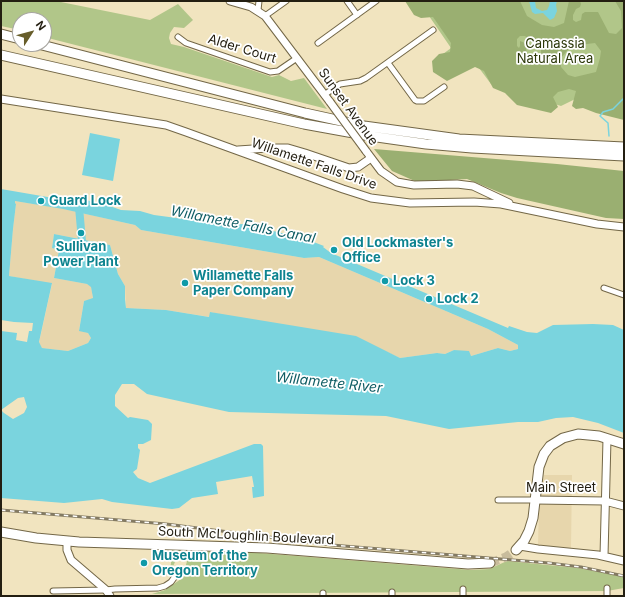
<!DOCTYPE html>
<html>
<head>
<meta charset="utf-8">
<style>
  body { margin:0 }
  #map { position:relative; width:625px; height:597px; overflow:hidden; background:#f1e4bf; font-family:Inter,sans-serif }
  canvas { display:block }
  .frame { position:absolute; inset:0; border:2px solid #231e11; pointer-events:none }
  .north { position:absolute; left:12px; top:12px; width:40px; height:40px; box-sizing:border-box; background:#fff; border:1px solid #a7a5a0; border-radius:50%; rotate:54deg; font-size:11px; font-weight:700; line-height:16px; text-align:center; color:#231e11 }
  .north::after { content:''; display:block; margin:auto; width:14px; height:18px; background:#675d2a; clip-path:polygon(50% 0,100% 100%,50% 72%,0 100%) }
</style>
</head>
<body>
<div id="map">
<canvas width="625" height="597"></canvas>
<div class="frame"></div>
<div class="north">N</div>
</div>
<script>
const context = document.querySelector('canvas').getContext('2d');
context.lineJoin = 'round';
function fill(path, color) { context.fillStyle = color; context.fill(path, 'evenodd'); }
const poly = rows => new Path2D(rows.map(r => 'M' + r).join(''));
function stroke(path, color, width, dash) { context.strokeStyle = color; context.lineWidth = width; context.lineCap = dash ? 'butt' : 'round'; context.setLineDash(dash || []); context.stroke(path); }
function write(font, color, halo, rows, align = 'center') {
  context.font = font + ' Inter,sans-serif'; context.lineWidth = 3.5; context.setLineDash([]); context.textBaseline = 'middle'; context.strokeStyle = halo; context.fillStyle = color; for (const [text, x, y, turn = 0] of rows) {
    context.save(); context.translate(x, y); context.rotate((+turn || 0) * Math.PI / 180); context.textAlign = isNaN(turn) ? turn : align; if (halo) context.strokeText(text, 0, 0); context.fillText(text, 0, 0); context.restore();
  }
}
const built = poly([
  [15,201,60,208,135,225,141,230,304,258,319,257,488,329,518,345,518,349,510,351,498,348,471,356,454,350,445,354,437,353,400,358,387,352,210,312,210,317,166,310,126,308,125,286,118,274,110,245,54,234,52,248,59,249,54,278,87,284,91,286,93,299,84,301,79,330,88,333,91,338,88,343,68,351,42,348,39,343,52,284,9,276,13,229,16,204,15,203],
  [544,475,572,475,571,548,538,545,539,507]
]);
const green = poly([
  [1,1,56,1,150,20,178,4,193,20,184,28,174,27,170,33,169,38,171,44,184,47,272,77,279,75,291,81,304,78,327,109,44,37,44,20,20,20,20,30,1,26],
  [406,1,624,1,624,75,561,106,491,84,476,64,443,54,451,48,438,29,420,3],
  [171,550,180,550,172,569,166,576,171,564],
  [190,551,247,552,471,570,489,569,507,561,578,568,614,575,624,577,624,588,607,591,152,594,165,590,181,579,183,575]
]);
const forest = poly([
  [405,1,520,1,527,16,542,25,554,27,564,23,569,1,580,1,581,4,580,7,576,9,573,15,573,20,576,22,581,20,582,14,585,12,598,12,609,33,616,34,622,28,621,11,615,1,624,1,624,120,596,113,583,108,576,109,572,106,576,91,569,89,558,92,553,97,558,107,551,113,517,105,505,93,493,88,484,71,475,67,447,81,433,72,432,61,439,54,450,52,451,43,433,17,421,18,414,15],
  [520,36,525,36,532,42,539,43,541,45,541,59,534,65,531,65,528,59,525,43,520,41,520,46,519,48,517,46,517,39],
  [595,43,601,51,600,58,596,72,575,77,568,75,561,67,561,58,571,46],
  [374,149,557,164,624,171,624,219,606,218,517,198,501,193,467,179,417,182,392,171]
]);
const water = poly([
  [529,1,535,1,536,8,542,11,547,10,549,6,550,1,557,1,556,5,557,11,554,18,550,20,543,13,535,14,532,12],
  [90,133,120,139,113,181,82,175],
  [1,189,65,200,81,199,104,204,121,210,140,211,154,215,229,225,243,224,303,238,324,246,323,247,331,253,508,328,509,326,527,332,537,333,553,325,593,324,613,325,624,330,624,433,598,423,573,417,556,418,538,422,518,422,449,429,386,416,229,412,147,394,134,384,122,384,115,395,115,406,128,418,130,417,148,420,152,424,151,440,143,444,138,444,138,448,140,450,137,469,133,472,138,478,150,483,254,444,261,444,263,446,264,496,253,498,252,487,254,487,252,476,216,482,218,494,192,498,179,508,172,509,112,502,102,499,64,503,1,498,1,331,17,333,16,340,27,342,29,331,32,331,33,323,14,322,1,320],
  [15,201,63,209,135,225,141,230,304,258,319,257,488,329,518,345,518,349,510,351,498,348,471,356,469,351,454,350,445,354,437,353,400,358,356,336,210,312,209,317,166,310,126,308,125,299,125,286,118,274,110,245,54,234,52,248,59,250,54,278,87,284,91,287,93,298,84,301,79,331,88,333,91,338,88,343,68,351,42,348,39,342,52,283,9,276,13,229,16,204,15,203],
  [24,397,27,407,24,413,13,419,4,413,1,410,18,398]
]);
const stream = poly([
  [609,136,608,123,600,116,603,112,613,109,624,98]
]);
const river = poly([
  [79,207,82,241,86,249]
]);
const highwayTunnel = poly([
  [490,563,506,557,516,550]
]);
const street = poly([
  [347,1,357,15],
  [258,10,259,1],
  [265,16,286,1],
  [178,37,186,43,270,72,278,71,297,58],
  [318,43,376,1],
  [388,63,415,100,417,101,424,101,444,87],
  [324,95,340,84,360,81,366,78,433,30],
  [604,288,624,295],
  [498,500,535,500],
  [463,589,463,596],
  [53,591,106,590,115,589,158,588,165,586,171,582,179,571],
  [392,592,392,596],
  [323,596,323,593],
  [607,596,607,588]
]);
const secondary = poly([
  [230,1,251,7,265,16,330,102],
  [1,99,166,125,186,132,343,189,371,198,410,203,474,202,501,204,597,224,624,227],
  [238,150,268,148,288,148,305,153,349,168,358,167,371,158],
  [366,151,381,171,397,182,414,185,457,184,473,186,509,203],
  [535,500,605,501,624,506],
  [67,541,67,550,71,560,106,590,110,596],
  [520,546,538,549,598,555,624,561],
  [604,556,607,439]
]);
const highway = poly([
  [1,34,20,39],
  [38,44,305,113,364,126,459,139,624,147],
  [1,55,304,124,370,136,426,144,472,148,624,156],
  [1,532,36,538,79,542,267,548,468,564,490,563],
  [516,550,524,541,529,531,533,518,539,467,544,454,550,446,563,438,578,434,599,436,624,444]
]);
const rail = poly([
  [1,510,166,524,332,545,549,563,581,567,624,576]
]);
const secondaryBridge = poly([
  [330,102,366,151]
]);
const markers = [
  [41,201,4,"#0f9aa8"],
  [81,233,4,"#0f9aa8"],
  [334,250,4,"#0f9aa8"],
  [385,281,4,"#0f9aa8"],
  [185,283,4,"#0f9aa8"],
  [429,299,4,"#0f9aa8"],
  [144,563,4,"#0f9aa8"]
];
const parkNames = [
  ["Camassia",555,44],
  ["Natural Area",555,59]
];
const streetNames = [
  ["Alder Court",242,49,17],
  ["Sunset Avenue",348,107,54],
  ["Willamette Falls Drive",314,164,19],
  ["Main Street",561,488],
  ["South McLoughlin Boulevard",246,536,3]
];
const cultureNames = [
  ["Guard Lock",49,201],
  ["Old Lockmaster's",342,243],
  ["Office",342,258],
  ["Sullivan",81,247,"center"],
  ["Power Plant",81,262,"center"],
  ["Willamette Falls",193,276],
  ["Paper Company",193,291],
  ["Lock 3",393,281],
  ["Lock 2",437,299],
  ["Museum of the",152,556],
  ["Oregon Territory",152,571]
];
const waterNames = [
  ["Willamette Falls Canal",243,225,11],
  ["Willamette River",329,383,6]
];
fill(built, '#e7d6ac');
fill(green, '#b1c689');
fill(forest, '#9aaf71');
fill(water, '#7ad4de');
stroke(stream, '#7ad4de', 1.5);
stroke(river, '#7ad4de', 8);
stroke(highwayTunnel, '#c8bc9c', 9, [9, 4.5]);
stroke(street, '#736747', 7);
stroke(secondary, '#736747', 9);
stroke(highway, '#736747', 11);
stroke(street, '#fff', 5);
stroke(secondary, '#fff', 7);
stroke(highway, '#fff', 9);
stroke(rail, '#837a62', 3);
stroke(rail, '#fff', 1.5, [4.5]);
stroke(secondaryBridge, '#736747', 9, []);
stroke(secondaryBridge, '#fff', 7);
for (const [x, y, r, color] of markers) { const dot = new Path2D(); dot.arc(x, y, r, 0, 2 * Math.PI); context.fillStyle = color; context.fill(dot); stroke(dot, '#fff', 1.5); }
write('13px', '#2c3809', '#fff', parkNames);
write('13px', '#231e11', '#fff', streetNames);
write('bold 13px', '#0d838f', '#fff', cultureNames, 'left');
write('italic 14px', '#0f5d64', '#fff', waterNames);
</script>
</body>
</html>
